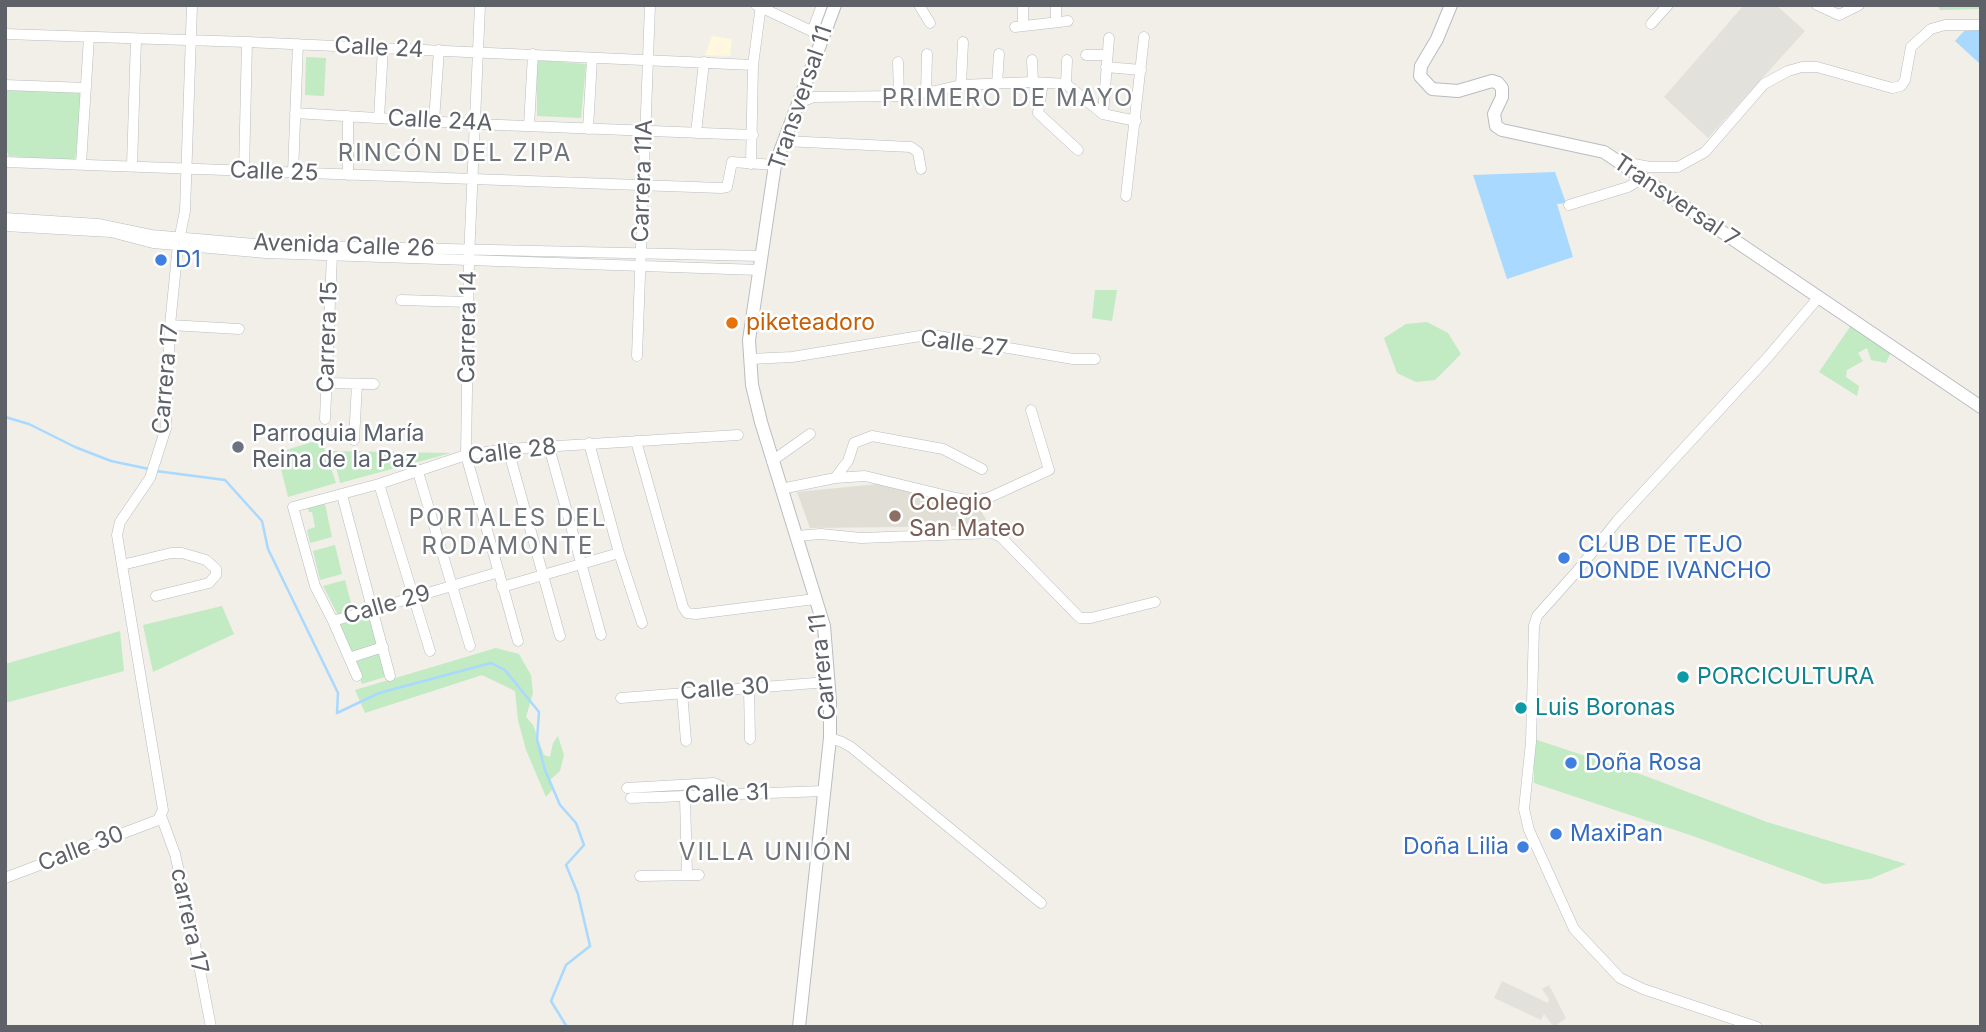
<!DOCTYPE html>
<html>
<head>
<meta charset="utf-8">
<style>
  body { margin:0 }
  #map { position:relative; width:1986px; height:1032px; overflow:hidden; background:#f1efe7; font-family:Inter,sans-serif }
  canvas { display:block }
  .frame { position:absolute; inset:0; border:7px solid #5e6268; pointer-events:none }
</style>
</head>
<body>
<div id="map">
<canvas width="1986" height="1032"></canvas>
<div class="frame"></div>
</div>
<script>
const context = document.querySelector('canvas').getContext('2d');
context.lineJoin = 'round';
function fill(path, color) { context.fillStyle = color; context.fill(path, 'evenodd'); }
const poly = rows => new Path2D(rows.map(r => 'M' + r).join(''));
function stroke(path, color, width, dash) { context.strokeStyle = color; context.lineWidth = width; context.lineCap = dash ? 'butt' : 'round'; context.setLineDash(dash || []); context.stroke(path); }
function write(font, color, halo, rows, align = 'center') {
  context.font = font + ' Inter,sans-serif'; context.lineWidth = 5; context.setLineDash([]); context.textBaseline = 'middle'; context.strokeStyle = halo; context.fillStyle = color; for (const [text, x, y, turn = 0] of rows) {
    context.save(); context.translate(x, y); context.rotate((+turn || 0) * Math.PI / 180); context.textAlign = isNaN(turn) ? turn : align; if (halo) context.strokeText(text, 0, 0); context.fillText(text, 0, 0); context.restore();
  }
}
const commercial = poly([
  [712,36,732,39,730,56,705,55]
]);
const industrial = poly([
  [1744,5,1776,5,1805,31,1708,138,1664,97],
  [1502,981,1548,1003,1549,999,1542,989,1549,985,1566,1018,1554,1027,1544,1014,1541,1020,1494,998]
]);
const education = poly([
  [878,484,978,506,990,526,810,528,797,492]
]);
const green = poly([
  [1937,5,1981,5,1981,9,1940,10],
  [306,57,326,58,324,96,305,95],
  [537,60,586,64,581,118,537,116],
  [5,90,82,93,75,162,9,156,5,147],
  [1095,290,1117,290,1112,321,1092,318],
  [1427,322,1448,333,1461,354,1435,380,1416,382,1397,373,1384,338,1406,324],
  [1852,324,1891,352,1886,363,1871,360,1867,348,1858,353,1863,361,1847,370,1846,377,1859,386,1857,396,1819,372],
  [321,439,336,483,288,497,277,453],
  [332,451,451,453,340,483],
  [325,504,332,537,310,543,307,530,315,527,312,512,309,512,308,508],
  [335,545,342,574,320,580,313,551],
  [345,580,353,611,338,615,323,586],
  [222,606,234,634,153,672,143,625],
  [369,617,378,645,350,655,337,625],
  [120,631,124,671,5,703,5,664],
  [496,648,519,654,531,675,533,693,526,717,533,725,544,755,550,757,553,743,558,736,564,755,560,771,550,780,552,790,546,797,526,750,518,720,515,691,482,675,365,713,355,690],
  [380,649,388,676,362,684,351,659],
  [1534,739,1640,774,1767,822,1906,864,1870,879,1824,884,1693,836,1534,783]
]);
const water = poly([
  [1981,30,1981,61,1979,63,1955,41,1964,31],
  [1555,172,1566,203,1557,204,1573,257,1507,279,1473,175]
]);
const stream = poly([
  [5,417,29,424,75,447,111,461,149,469],
  [156,471,225,480,262,521,268,549,338,693,337,713,379,693,491,663,505,670,539,712,537,740,545,770,560,805,576,823,584,845,566,865,578,894,590,946,566,965,551,1001,567,1027]
]);
const minor = poly([
  [480,5,469,258,466,455,518,641],
  [756,5,822,36],
  [919,5,930,23],
  [1023,5,1023,26],
  [1056,5,1056,22],
  [1817,5,1839,15,1859,5],
  [1651,24,1668,5],
  [1015,27,1068,21],
  [812,32,822,5],
  [5,34,247,42,753,65],
  [1086,55,1107,55],
  [1032,60,1033,82],
  [898,62,899,96],
  [1106,67,1141,70],
  [1043,83,1038,113,1078,150],
  [997,84,999,54],
  [1066,84,1067,60],
  [5,85,86,88],
  [961,85,963,42],
  [926,93,927,54],
  [797,103,814,97,899,96,926,93,961,85,1033,82,1066,84,1103,114,1136,121],
  [295,113,475,124,753,135],
  [1103,114,1109,38],
  [379,118,383,48],
  [434,121,439,50],
  [529,126,533,54],
  [588,129,592,58],
  [696,133,704,62],
  [784,141,911,147,918,152,921,169],
  [5,162,721,188,727,187,732,162,775,165],
  [1623,162,1650,167,1678,167,1705,152,1764,84,1788,71,1802,67,1817,67,1892,88,1901,86,1905,80,1911,47,1931,29,1945,25,1981,25],
  [81,164,89,37],
  [751,164,753,65,761,5],
  [132,166,136,39],
  [244,171,247,42],
  [293,173,298,44],
  [348,175,348,116],
  [1126,196,1144,37],
  [1569,205,1628,187,1643,178],
  [5,218,98,224,151,235,266,245,761,256],
  [5,226,111,232,153,243,266,253,759,270],
  [401,300,468,302],
  [170,325,239,329],
  [637,356,650,5],
  [750,359,792,357,920,336,938,336,1073,359,1095,359],
  [326,383,374,384],
  [325,419,332,255],
  [354,440,357,384],
  [636,441,683,607,687,613,696,614,815,599],
  [589,443,619,553,642,623],
  [549,447,601,635],
  [508,449,560,636],
  [772,461,810,434],
  [418,472,470,646],
  [835,478,865,476,956,498,973,501,988,498,1049,470,1031,410],
  [379,484,430,651],
  [781,489,835,478,848,461,854,443,872,436,943,449,982,469],
  [342,495,390,676],
  [796,536,821,534,861,538,992,533,1001,537,1080,618,1091,618,1155,602],
  [122,565,171,553,182,553,206,560,216,569,216,575,209,583,156,596],
  [502,587,619,553],
  [333,621,315,586,293,507,379,484,466,455,508,449,738,435],
  [349,658,383,647],
  [357,676,333,621,499,572],
  [749,688,750,739],
  [682,692,686,741],
  [621,698,828,682],
  [830,738,842,742,851,747,1041,903],
  [627,788,714,783,722,787,727,794],
  [685,796,687,875],
  [631,798,824,791],
  [161,816,175,854,192,929,211,1027],
  [640,876,699,875],
  [5,878,158,820,163,810,117,535,120,522,150,478,166,428,170,325,178,245,185,211,192,5],
  [1757,1027,1643,989,1620,978,1574,929,1529,830,1524,809,1531,742,1534,626,1537,616,1578,570,1617,521,1768,357,1818,298]
]);
const tertiary = poly([
  [1451,5,1437,39,1421,66,1420,76,1432,89,1458,91,1492,81,1498,83,1502,88,1502,97,1494,114,1496,126,1502,130,1604,152,1981,407],
  [799,1027,830,738,830,701,824,626,761,422,752,385,749,340,775,165,835,5]
]);
const markers = [
  [161,260,7,"#3f7fe0"],
  [732,323,7,"#e8710a"],
  [238,447,7,"#6b7280"],
  [895,516,7,"#8d6e63"],
  [1564,558,7,"#3f7fe0"],
  [1683,677,7,"#0f9aa8"],
  [1521,708,7,"#0f9aa8"],
  [1571,763,7,"#3f7fe0"],
  [1556,834,7,"#3f7fe0"],
  [1523,847,7,"#3f7fe0"]
];
const streetNames = [
  ["Calle 24",379,48,3],
  ["Transversal 11",801,98,-71],
  ["Calle 24A",440,121,3],
  ["Calle 25",274,172,2],
  ["Carrera 11A",643,181,-88],
  ["Transversal 7",1676,201,34],
  ["Avenida Calle 26",344,246,2],
  ["Carrera 14",468,327,-89],
  ["Carrera 15",328,337,-88],
  ["Calle 27",964,344,7],
  ["Carrera 17",166,379,-85],
  ["Calle 28",512,452,-7],
  ["Calle 29",387,605,-16],
  ["Carrera 11",823,667,-96],
  ["Calle 30",725,689,-4],
  ["Calle 31",727,794,-2],
  ["Calle 30",81,849,-21],
  ["carrera 17",189,921,78]
];
const shopNames = [
  ["D1",175,260],
  ["CLUB DE TEJO",1578,545],
  ["DONDE IVANCHO",1578,571],
  ["Doña Rosa",1585,763],
  ["MaxiPan",1570,834],
  ["Doña Lilia",1509,847,"right"]
];
const foodNames = [
  ["piketeadoro",746,323]
];
const worshipNames = [
  ["Parroquia María",252,434],
  ["Reina de la Paz",252,460]
];
const educationNames = [
  ["Colegio",909,503],
  ["San Mateo",909,529]
];
const cultureNames = [
  ["PORCICULTURA",1697,677],
  ["Luis Boronas",1535,708]
];
const neighbourhoodNames = [
  ["PRIMERO DE MAYO",1008,99],
  ["RINCÓN DEL ZIPA",455,154],
  ["PORTALES DEL",508,519],
  ["RODAMONTE",508,547],
  ["VILLA UNIÓN",766,853]
];
fill(commercial, '#fff8de');
fill(industrial, '#e2e1db');
fill(education, '#e1ded5');
fill(green, '#c2eac3');
fill(water, '#a9d9ff');
stroke(stream, '#a9d9ff', 2.5);
stroke(minor, '#b9bcc1', 11);
stroke(tertiary, '#b9bcc1', 14);
stroke(minor, '#fff', 10);
stroke(tertiary, '#fff', 12);
for (const [x, y, r, color] of markers) { const dot = new Path2D(); dot.arc(x, y, r, 0, 2 * Math.PI); context.fillStyle = color; context.fill(dot); stroke(dot, '#fff', 2.5); }
write('23px', '#5e6268', '#fff', streetNames);
write('23px', '#366cbe', '#fff', shopNames, 'left');
write('23px', '#c56008', '#fff', foodNames, 'left');
write('23px', '#5b616d', '#fff', worshipNames, 'left');
write('23px', '#785e54', '#fff', educationNames, 'left');
write('23px', '#0d838f', '#fff', cultureNames, 'left');
context.letterSpacing = '2px';
write('24px', '#6f747a', '#fff', neighbourhoodNames);
context.letterSpacing = '0px';
</script>
</body>
</html>
